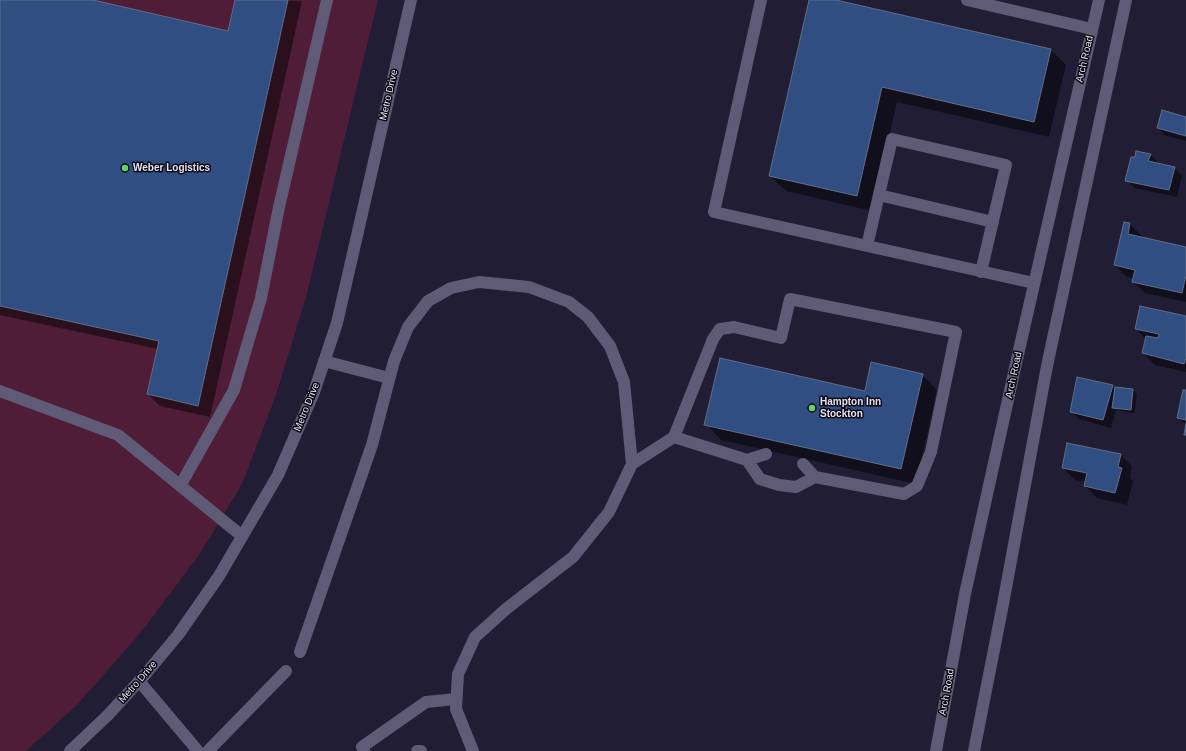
<!DOCTYPE html>
<html>
<head>
<meta charset="utf-8">
<style>
  body { margin:0 }
  canvas { display:block; background:#211d34 }
</style>
</head>
<body>
<canvas width="1186" height="751"></canvas>
<script>
const context = document.querySelector('canvas').getContext('2d');
context.lineJoin = 'round';
function fill(path, color) { context.fillStyle = color; context.fill(path, 'evenodd'); }
const poly = rows => new Path2D(rows.map(r => 'M' + r).join(''));
function stroke(path, color, width, dash) { context.strokeStyle = color; context.lineWidth = width; context.lineCap = dash ? 'butt' : 'round'; context.setLineDash(dash || []); context.stroke(path); }
function write(font, color, halo, rows, align = 'center') {
  context.font = font + ' Helvetica,sans-serif'; context.lineWidth = 3; context.setLineDash([]); context.textBaseline = 'middle'; context.strokeStyle = halo; context.fillStyle = color; for (const [text, x, y, turn = 0] of rows) {
    context.save(); context.translate(x, y); context.rotate((+turn || 0) * Math.PI / 180); context.textAlign = isNaN(turn) ? turn : align; if (halo) context.strokeText(text, 0, 0); context.fillText(text, 0, 0); context.restore();
  }
}
const green = poly([
  [0,0,378,0,306,297,276,395,242,484,199,555,142,631,77,705,26,751,0,751]
]);
const shadow = poly([
  [0,0,88,0,228,32,236,0,302,1,210,417,160,406,148,394,158,349,0,315],
  [810,0,832,0,1050,49,1066,65,1049,137,897,102,872,211,786,191,770,176],
  [1186,118,1186,141,1166,136,1158,128],
  [1137,152,1151,155,1158,163,1158,164,1174,168,1182,176,1177,197,1134,188,1127,180],
  [1130,224,1142,236,1141,238,1186,248,1186,302,1145,293,1133,282,1134,278,1127,277,1115,265],
  [1186,317,1186,372,1155,365,1143,353,1146,339,1136,329],
  [922,375,937,390,916,484,721,440,706,424,865,392],
  [1078,378,1113,386,1116,388,1133,390,1137,394,1134,413,1116,410,1111,428,1079,419,1071,411],
  [1186,391,1186,425,1178,418],
  [1120,454,1132,466,1130,478,1133,481,1127,505,1097,498,1085,486,1086,482,1075,480,1063,468]
]);
const building = poly([
  [0,0,93,0,228,31,235,0,288,0,198,406,147,394,159,341,0,306,0,0],
  [809,0,836,0,1051,49,1034,122,882,87,857,196,769,176,809,0],
  [1162,110,1186,117,1186,136,1157,128,1162,110],
  [1136,151,1151,154,1148,161,1175,167,1169,190,1125,181,1131,157,1135,157,1136,151],
  [1124,222,1130,223,1128,234,1186,247,1186,275,1182,293,1132,282,1135,270,1114,265,1124,222],
  [1140,306,1186,316,1186,358,1184,364,1142,353,1146,336,1158,338,1159,334,1135,329,1140,306],
  [720,358,865,391,871,362,923,374,901,469,704,425,720,358],
  [1077,377,1113,385,1103,420,1070,412,1077,377],
  [1115,387,1133,389,1131,410,1112,408,1115,387],
  [1183,390,1186,390,1186,420,1177,418,1183,390],
  [1186,423,1186,435,1184,435,1186,423],
  [1067,443,1121,454,1118,467,1122,468,1115,493,1084,486,1087,473,1062,468,1067,443]
]);
const lane = poly([
  [761,0,714,212,1034,283],
  [967,0,1092,29],
  [879,195,993,222],
  [867,246,892,139,1006,165,981,272],
  [324,361,389,378],
  [0,391,118,435,242,536],
  [747,460,766,454],
  [803,464,815,477],
  [180,486,234,390,261,298,279,207,327,0],
  [300,652,372,445,394,361,408,327,428,301,451,288,479,282,529,287,569,302,588,317,610,346,624,382,632,464],
  [139,681,198,751],
  [208,751,286,671],
  [364,751,362,747,426,702,456,699],
  [417,751,421,751],
  [473,751,456,709,458,674,475,637,506,609,573,557,609,512,632,464,674,437,747,460,760,479,779,485,796,487,815,477,904,494,917,486,931,452,956,332,790,299,781,338,734,327,720,329,713,339,674,437]
]);
const street = poly([
  [70,751,108,715,143,677,178,635,219,576,278,475,314,392,337,323,411,0]
]);
const secondary = poly([
  [936,751,965,594,1017,359,1099,0],
  [974,751,1003,604,1047,366,1126,0]
]);
const markers = [
  [125,168,4,"#64d467"],
  [812,408,4,"#64d467"]
];
const streetNames = [
  ["Arch Road",1085,59,-77],
  ["Metro Drive",389,95,-77],
  ["Arch Road",1014,375,-78],
  ["Metro Drive",307,407,-68],
  ["Metro Drive",138,682,-49],
  ["Arch Road",947,692,-80]
];
const poiNames = [
  ["Weber Logistics",133,168],
  ["Hampton Inn",820,402],
  ["Stockton",820,414]
];
fill(green, '#4f1d38');
fill(shadow, '#0007');
fill(building, '#314e82');
stroke(building, '#606e87', 1);
stroke(lane, '#5f5b76', 12);
stroke(street, '#5f5b76', 12);
stroke(secondary, '#5f5b76', 12);
for (const [x, y, r, color] of markers) { const dot = new Path2D(); dot.arc(x, y, r, 0, 2 * Math.PI); context.fillStyle = color; context.fill(dot); stroke(dot, '#0b0913', 1.5); }
write('10px', '#e4e2f2', '#0b0913', streetNames);
write('bold 10px', '#e4e2f2', '#0b0913', poiNames, 'left');
</script>
</body>
</html>
